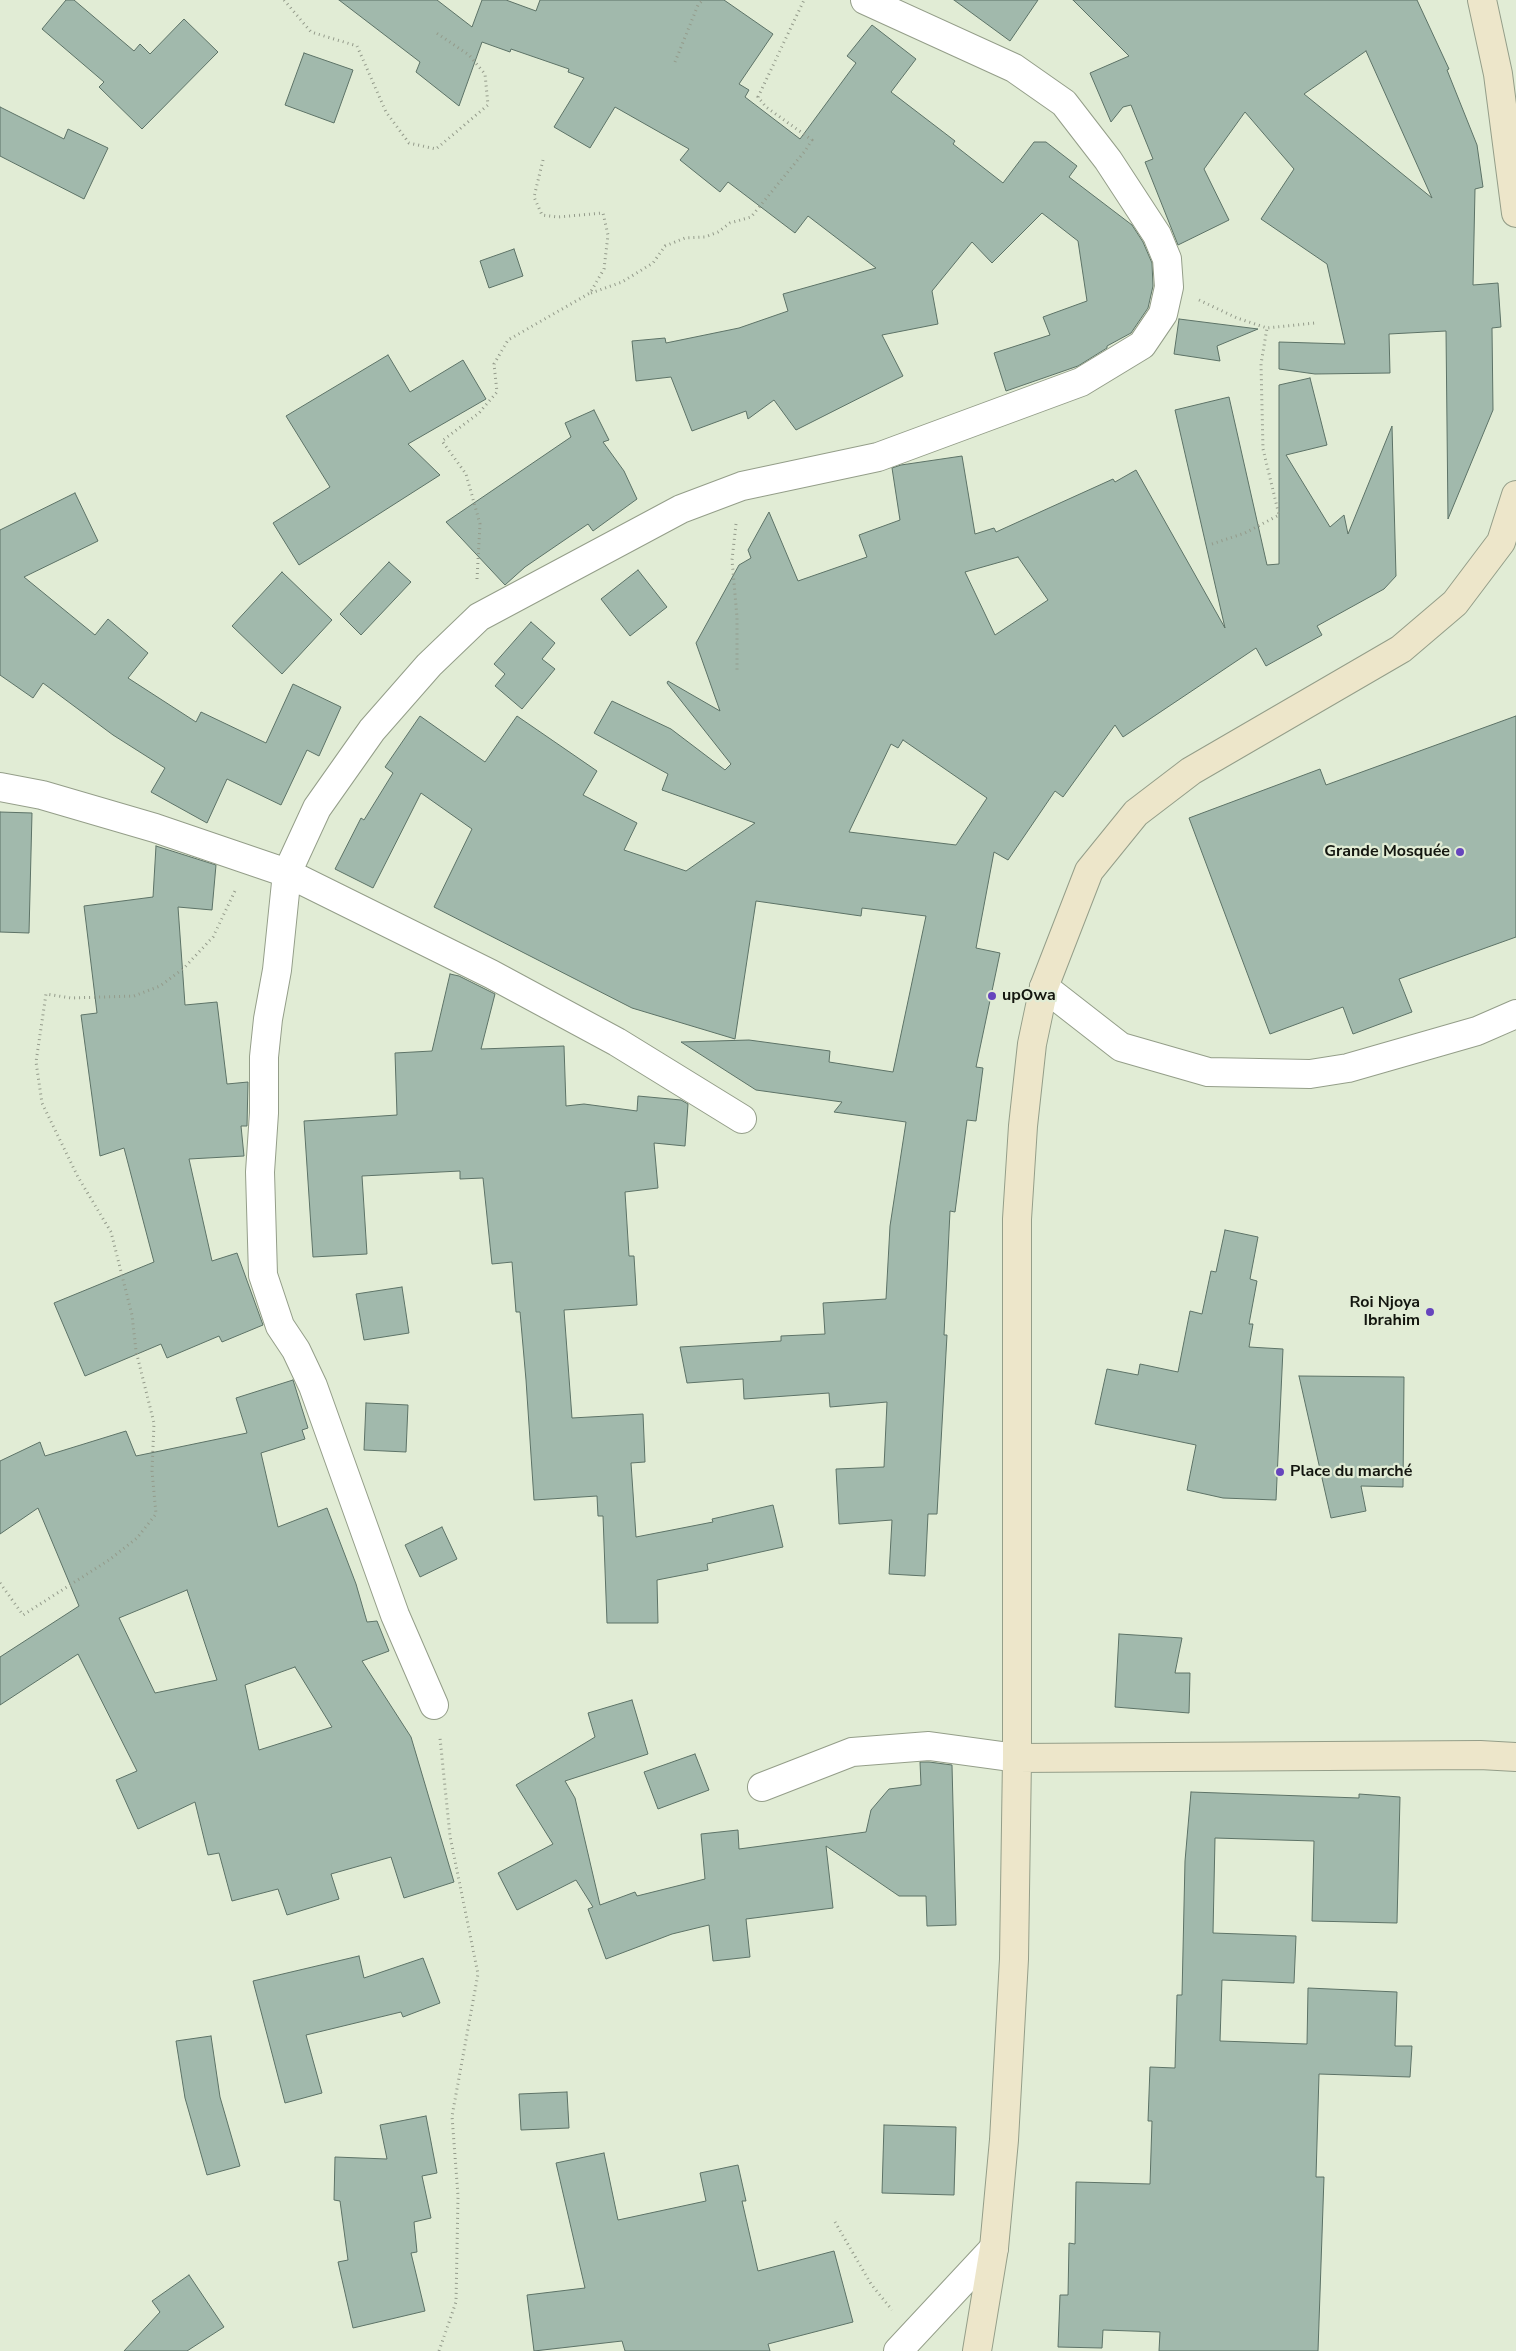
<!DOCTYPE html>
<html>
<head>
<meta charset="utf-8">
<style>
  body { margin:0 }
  canvas { display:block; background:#e1ecd5 }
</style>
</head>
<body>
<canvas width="1516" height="2351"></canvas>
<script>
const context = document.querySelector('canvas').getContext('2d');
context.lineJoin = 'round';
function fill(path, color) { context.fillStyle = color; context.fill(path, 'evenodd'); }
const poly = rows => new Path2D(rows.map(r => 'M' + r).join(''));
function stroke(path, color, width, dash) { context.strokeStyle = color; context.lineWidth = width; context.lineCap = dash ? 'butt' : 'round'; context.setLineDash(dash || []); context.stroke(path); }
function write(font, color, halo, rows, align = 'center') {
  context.font = font + ' "Nunito Sans",sans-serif'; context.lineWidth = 4.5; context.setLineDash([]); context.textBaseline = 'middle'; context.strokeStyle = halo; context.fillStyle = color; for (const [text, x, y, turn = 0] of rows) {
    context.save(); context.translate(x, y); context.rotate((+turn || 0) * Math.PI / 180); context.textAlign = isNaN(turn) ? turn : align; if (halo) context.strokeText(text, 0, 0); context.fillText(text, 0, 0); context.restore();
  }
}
const building = poly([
  [66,0,74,0,134,51,140,44,150,54,184,19,218,52,142,129,99,87,104,82,42,29,66,0],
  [339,0,437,0,472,27,482,0,506,0,536,11,540,0,724,0,773,34,739,84,749,90,745,97,800,139,856,63,847,56,872,25,916,59,891,92,955,141,953,144,1003,183,1034,142,1046,142,1077,166,1069,177,1132,225,1143,242,1152,263,1153,286,1148,308,1131,333,1107,346,1107,348,1078,366,1006,391,994,353,1050,335,1043,317,1087,301,1078,241,1042,213,992,263,972,242,932,291,938,324,882,335,903,376,796,430,774,400,748,419,746,411,692,431,671,377,636,381,632,341,665,338,666,343,739,328,788,311,783,294,876,268,808,216,795,233,728,182,720,192,680,160,689,149,615,107,590,148,554,127,584,78,568,72,569,69,511,49,510,52,482,42,459,106,416,72,420,62,339,0],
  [954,0,1038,0,1010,41,954,0],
  [1073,0,1417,0,1449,69,1447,70,1477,145,1483,187,1475,189,1473,285,1498,283,1501,327,1492,328,1493,410,1448,519,1446,331,1389,334,1390,373,1315,374,1279,369,1279,342,1345,344,1327,264,1261,219,1294,169,1245,112,1204,169,1229,220,1178,245,1145,162,1153,159,1131,105,1123,107,1111,122,1090,73,1129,56,1073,0],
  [1366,51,1432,198,1304,94,1366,51],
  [304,53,353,70,334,123,285,105,304,53],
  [0,107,64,139,68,129,108,148,84,199,0,156,0,107],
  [514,249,523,276,489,288,480,261,514,249],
  [1179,319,1258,329,1217,346,1220,361,1174,354,1179,319],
  [388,355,410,392,463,360,486,399,408,444,440,475,299,565,273,523,330,487,286,416,388,355],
  [1310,378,1327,445,1286,455,1330,527,1344,515,1348,534,1392,426,1396,576,1384,589,1317,626,1322,635,1266,666,1256,648,1123,737,1115,725,1063,797,1055,791,1008,860,994,852,976,948,1000,953,976,1067,983,1068,976,1121,967,1120,955,1212,950,1211,944,1335,947,1335,937,1514,928,1514,925,1576,889,1574,892,1520,839,1524,836,1469,884,1467,887,1402,830,1407,829,1393,744,1399,743,1379,687,1383,680,1347,781,1341,781,1336,825,1334,823,1303,886,1299,890,1226,906,1122,834,1112,842,1102,756,1090,681,1042,749,1040,830,1051,829,1062,893,1072,926,916,862,908,861,916,756,901,735,1039,632,1008,434,907,472,829,421,793,373,888,335,869,361,818,364,820,393,773,385,767,420,716,485,762,517,716,597,771,583,795,637,823,624,850,686,871,755,823,662,790,668,774,594,733,612,701,671,729,725,770,731,764,667,683,668,681,720,711,696,643,739,565,751,558,748,550,769,512,798,581,867,557,859,535,900,520,892,468,901,465,962,456,975,534,994,528,996,532,1113,479,1115,482,1136,470,1225,628,1175,410,1229,397,1267,565,1279,564,1279,385,1310,378],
  [1018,557,1048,600,995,635,965,572,1018,557],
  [903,740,987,798,956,845,849,832,891,744,898,748,903,740],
  [594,410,609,440,603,442,624,471,637,499,593,531,588,524,525,567,505,585,446,522,571,437,565,423,594,410],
  [75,493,98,541,24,577,95,635,108,619,148,653,128,678,196,722,201,712,266,743,293,684,341,707,319,756,307,750,281,805,227,779,207,823,151,792,165,768,113,735,43,683,33,698,0,675,0,530,75,493],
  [389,562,411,582,361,635,340,614,389,562],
  [638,570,667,607,630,636,601,599,638,570],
  [282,572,332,620,282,674,232,626,282,572],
  [531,622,555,643,542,659,555,669,522,709,495,686,505,674,494,664,531,622],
  [1516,716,1516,937,1399,979,1412,1012,1353,1034,1343,1007,1270,1034,1189,818,1320,769,1326,785,1516,716],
  [0,812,32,813,29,933,0,932,0,812],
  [156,846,216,865,212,910,178,907,185,1005,217,1002,227,1084,248,1082,247,1126,241,1126,244,1156,189,1159,212,1261,237,1253,263,1325,222,1342,219,1336,167,1358,161,1344,85,1376,54,1303,154,1262,124,1148,100,1156,81,1015,97,1013,84,906,153,897,156,846],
  [450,974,459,976,495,994,481,1049,564,1046,566,1106,584,1104,637,1111,638,1096,681,1100,688,1104,685,1146,654,1143,658,1188,625,1192,629,1256,634,1256,637,1305,564,1310,572,1418,643,1414,645,1462,631,1463,636,1537,713,1522,712,1519,773,1505,783,1547,707,1564,708,1570,657,1580,658,1623,607,1623,603,1516,598,1516,597,1496,534,1500,526,1380,520,1312,516,1312,512,1262,492,1264,483,1178,460,1179,460,1171,362,1176,367,1254,313,1257,304,1121,397,1115,395,1053,432,1051,450,974],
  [1225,1230,1258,1237,1250,1279,1257,1281,1249,1324,1253,1324,1249,1347,1283,1349,1276,1500,1223,1498,1187,1490,1196,1445,1095,1424,1107,1369,1138,1375,1140,1364,1178,1372,1190,1311,1202,1314,1211,1271,1216,1272,1225,1230],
  [402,1287,409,1333,364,1340,356,1294,402,1287],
  [1299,1376,1404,1377,1403,1487,1361,1486,1366,1511,1331,1518,1299,1376],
  [293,1380,308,1428,302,1430,305,1439,261,1453,278,1527,327,1508,356,1584,367,1622,377,1621,389,1651,362,1661,411,1737,454,1882,404,1898,391,1857,331,1874,339,1899,287,1915,278,1889,232,1901,219,1853,208,1855,195,1802,138,1829,116,1780,137,1771,78,1654,0,1705,0,1657,79,1606,38,1508,0,1534,0,1461,40,1442,45,1456,126,1431,136,1456,247,1433,236,1398,293,1380],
  [187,1590,217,1680,155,1693,119,1618,187,1590],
  [295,1667,332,1727,259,1750,245,1685,295,1667],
  [366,1403,408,1405,406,1452,364,1450,366,1403],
  [442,1527,457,1559,420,1577,405,1545,442,1527],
  [1119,1634,1182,1638,1175,1673,1190,1673,1189,1713,1115,1707,1119,1634],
  [632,1700,648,1754,565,1781,575,1798,600,1905,635,1892,637,1896,705,1879,701,1834,738,1830,739,1849,866,1832,871,1810,889,1789,921,1785,920,1762,929,1762,952,1765,956,1925,927,1926,926,1896,899,1896,826,1846,833,1908,746,1919,750,1957,713,1961,709,1925,672,1934,606,1959,588,1909,593,1907,576,1880,517,1910,498,1873,553,1844,516,1785,595,1737,588,1713,632,1700],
  [695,1754,709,1790,658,1809,644,1772,695,1754],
  [1191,1792,1359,1798,1359,1794,1400,1797,1397,1923,1312,1921,1314,1841,1215,1838,1213,1933,1296,1936,1294,1983,1222,1980,1220,2041,1307,2044,1308,1988,1397,1992,1395,2046,1412,2046,1410,2077,1319,2074,1316,2177,1324,2177,1318,2351,1159,2351,1160,2332,1103,2330,1102,2348,1058,2347,1060,2295,1068,2295,1069,2243,1075,2244,1076,2182,1150,2184,1152,2121,1148,2121,1150,2067,1175,2068,1177,1995,1182,1995,1185,1861,1191,1792],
  [359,1956,364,1978,423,1958,440,2003,403,2017,401,2012,306,2035,322,2093,285,2103,253,1981,359,1956],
  [211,2036,220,2097,240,2166,207,2175,185,2098,176,2041,211,2036],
  [567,2092,569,2128,521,2130,519,2094,567,2092],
  [426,2116,437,2173,422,2176,431,2218,414,2222,417,2252,411,2253,425,2311,353,2328,338,2262,348,2260,340,2201,334,2200,335,2157,387,2159,380,2125,426,2116],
  [884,2125,956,2127,954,2195,882,2193,884,2125],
  [604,2153,618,2220,706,2201,700,2173,738,2165,746,2201,742,2201,758,2271,834,2251,853,2322,768,2344,770,2351,625,2351,622,2341,534,2351,527,2295,585,2288,556,2163,604,2153],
  [189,2275,224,2327,187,2351,124,2351,160,2312,152,2301,189,2275]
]);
const path = poly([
  [284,0,311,32,357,46,386,112,409,143,436,149,488,105,485,74,469,55,435,32],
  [675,62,698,5,703,0],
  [591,293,622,282,653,263,665,246,685,238,705,237,718,232,730,223,751,217,805,151,812,140,766,107,758,97,804,0],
  [1199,300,1237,318,1267,328,1315,323],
  [736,524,732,560,737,617,737,672],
  [1212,544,1245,533,1279,515,1263,449,1261,364,1267,328],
  [477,579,480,524,466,474,442,441,479,413,497,392,494,364,508,340,590,293,604,269,608,235,603,213,558,217,542,215,534,197,543,160],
  [0,1583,23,1615,109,1560,137,1538,156,1514,152,1471,154,1423,136,1351,132,1315,111,1232,78,1177,42,1103,36,1062,46,994,71,998,134,996,160,986,184,968,213,937,235,891],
  [835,2222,871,2284,892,2310],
  [439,2351,456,2302,458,2196,452,2116,478,1974,450,1836,440,1738]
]);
const street = poly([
  [0,787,42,795,155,828,287,873,491,974,617,1042,742,1119],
  [1044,987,1121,1047,1208,1072,1310,1074,1348,1068,1477,1031,1516,1014],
  [434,1705,395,1615,313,1386,296,1350,280,1326,263,1275,260,1172,264,1113,264,1057,268,1019,277,970,287,873,317,808,372,730,429,665,479,617,681,509,742,486,878,457,1081,382,1142,345,1163,314,1169,287,1167,259,1157,235,1108,160,1064,103,1014,68,865,0],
  [762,1787,852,1752,929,1746,1017,1758],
  [898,2351,994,2248]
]);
const secondary = poly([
  [1482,0,1498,74,1516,213],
  [1017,1758,1480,1755,1516,1757],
  [977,2351,994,2248,1004,2140,1014,1959,1017,1758,1017,1219,1023,1126,1032,1044,1044,987,1089,871,1136,813,1191,771,1401,649,1455,603,1501,542,1516,495]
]);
const markers = [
  [1460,852,5,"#6645bd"],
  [992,996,5,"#6645bd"],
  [1430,1312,5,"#6645bd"],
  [1280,1472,5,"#6645bd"]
];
const poiNames = [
  ["Grande Mosquée",1450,852],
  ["upOwa",1002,996,"left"],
  ["Roi Njoya",1420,1303],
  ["Ibrahim",1420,1321],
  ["Place du marché",1290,1472,"left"]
];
fill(building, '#a1b9ac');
stroke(building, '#5d7367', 1);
stroke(street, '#949e89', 30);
stroke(secondary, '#949e89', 30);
stroke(path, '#949b8b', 3, [1, 4]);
stroke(street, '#fff', 28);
stroke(secondary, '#ede6ca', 28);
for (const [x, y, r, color] of markers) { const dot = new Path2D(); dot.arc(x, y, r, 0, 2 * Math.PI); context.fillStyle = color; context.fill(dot); stroke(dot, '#e1ecd5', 2); }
write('bold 16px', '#13160f', '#e1ecd5', poiNames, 'right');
</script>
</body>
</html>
